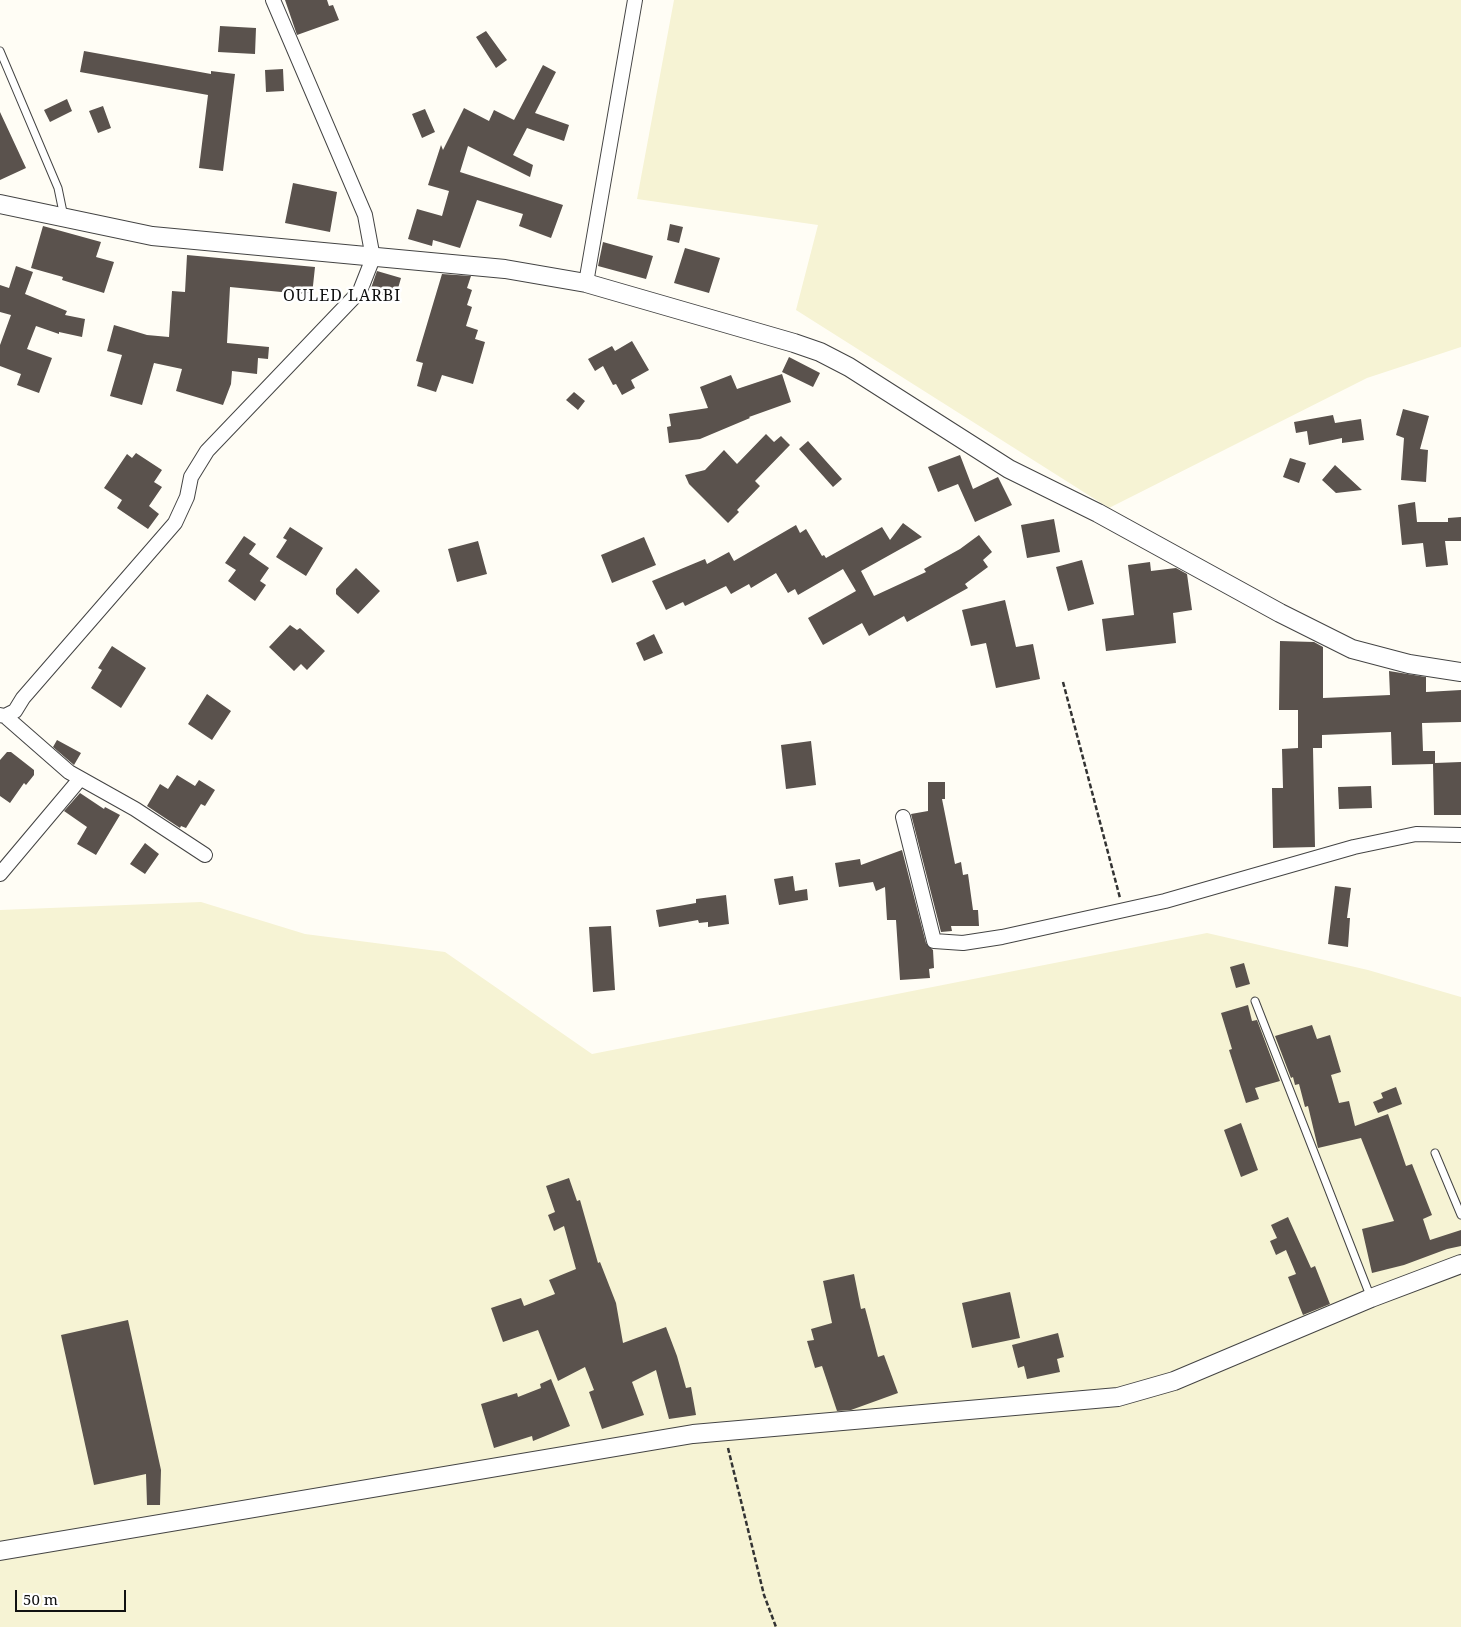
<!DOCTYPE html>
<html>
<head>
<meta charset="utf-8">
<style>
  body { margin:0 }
  #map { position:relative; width:1461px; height:1627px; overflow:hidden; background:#fffdf5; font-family:"Noto Serif",serif }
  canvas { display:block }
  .scale { position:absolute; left:15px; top:1590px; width:111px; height:22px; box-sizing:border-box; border:2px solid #111; border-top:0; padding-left:6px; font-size:15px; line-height:18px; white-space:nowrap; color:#111; -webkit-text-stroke:4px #fff; paint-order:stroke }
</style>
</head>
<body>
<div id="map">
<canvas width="1461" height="1627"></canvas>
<div class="scale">50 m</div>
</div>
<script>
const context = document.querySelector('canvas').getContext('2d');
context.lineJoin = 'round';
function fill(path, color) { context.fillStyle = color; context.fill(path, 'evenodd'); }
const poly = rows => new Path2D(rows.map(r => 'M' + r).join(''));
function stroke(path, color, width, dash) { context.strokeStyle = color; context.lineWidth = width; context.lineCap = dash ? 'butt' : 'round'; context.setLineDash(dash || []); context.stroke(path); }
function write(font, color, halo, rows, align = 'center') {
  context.font = font + ' "Noto Serif",serif'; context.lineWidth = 5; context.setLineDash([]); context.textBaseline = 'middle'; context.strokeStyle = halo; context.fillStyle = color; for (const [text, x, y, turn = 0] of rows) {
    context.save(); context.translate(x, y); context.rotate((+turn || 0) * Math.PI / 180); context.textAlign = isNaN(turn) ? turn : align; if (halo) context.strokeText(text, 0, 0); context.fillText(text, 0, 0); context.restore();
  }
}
const farmland = poly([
  [674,0,1461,0,1461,347,1367,378,1109,508,796,310,818,225,637,199],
  [201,902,305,934,445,952,592,1054,1207,933,1368,970,1461,997,1461,1627,0,1627,0,910]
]);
const building = poly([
  [285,0,327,0,329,6,333,5,339,20,297,35],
  [220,26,256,28,255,54,218,52],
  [486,31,507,60,496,68,476,37],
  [84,51,211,74,211,71,235,74,223,171,199,168,208,95,80,72],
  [543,65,556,72,535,113,569,125,564,141,527,128,513,155,533,165,530,177,468,146,460,172,563,205,551,238,519,226,523,214,477,200,460,248,433,240,432,246,408,239,417,209,442,216,449,191,428,185,441,145,443,150,464,108,489,121,494,110,514,120],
  [283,69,284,91,266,92,265,70],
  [67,99,72,111,50,122,44,110],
  [103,106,111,128,98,133,89,111],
  [425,109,435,132,422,138,412,114],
  [0,112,26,168,0,180],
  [293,183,337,192,330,232,285,223],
  [670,224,683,227,679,243,667,240],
  [43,226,101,242,96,257,114,262,104,293,62,280,63,277,31,268],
  [603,242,653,256,646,279,598,266],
  [685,248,720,258,709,293,674,283],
  [187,255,315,267,312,295,230,287,227,343,269,347,268,359,258,358,257,374,232,371,231,384,223,405,176,391,182,369,154,363,142,405,110,396,122,355,107,351,114,325,147,335,169,337,172,291,185,292],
  [16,266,33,272,25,294,67,311,65,315,85,319,82,337,59,332,59,334,36,326,27,349,52,358,39,393,17,385,21,374,0,366,0,345,11,315,0,312,0,285,9,288],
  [377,271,401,278,395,299,370,291],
  [442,274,471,276,467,288,472,290,467,305,472,307,466,326,478,330,475,339,485,342,473,384,442,375,436,392,417,386,423,363,416,361],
  [632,341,649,370,631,380,635,388,622,395,616,384,613,385,603,366,595,371,588,359,612,346,615,351],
  [789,357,820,373,813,387,782,372],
  [782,374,791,402,749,417,750,418,700,439,669,443,667,427,671,426,669,414,708,408,700,387,731,375,737,389],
  [574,392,585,401,578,410,566,400],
  [1403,409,1429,416,1420,449,1428,450,1426,482,1401,480,1404,438,1396,435],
  [1333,415,1335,423,1361,419,1364,440,1342,443,1342,438,1309,445,1307,431,1296,433,1294,422],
  [766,434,774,442,781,436,790,445,755,481,760,486,737,510,739,512,728,523,689,484,685,475,705,470,724,450,737,464],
  [808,441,842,479,833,487,799,449],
  [136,453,162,470,154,482,162,487,149,506,159,514,148,529,117,508,122,500,104,488,127,454,132,458],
  [960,455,973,489,998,477,1012,505,975,522,958,484,938,492,928,467],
  [1290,458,1306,463,1299,483,1283,477],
  [1335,465,1348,477,1362,490,1336,493,1322,480],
  [1415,502,1417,522,1448,522,1448,518,1461,517,1461,541,1445,541,1448,565,1426,567,1423,543,1402,545,1398,505],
  [1054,519,1060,552,1027,558,1021,525],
  [903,523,922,537,861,571,874,596,926,572,924,569,960,549,979,535,992,552,983,560,988,567,965,584,968,588,907,622,904,616,869,636,862,623,823,645,808,618,856,591,843,569,798,595,795,589,788,593,776,573,751,588,749,584,731,594,726,586,685,606,683,602,666,610,652,581,705,559,707,564,729,552,734,561,796,525,800,533,806,529,822,556,824,555,826,558,882,527,890,540],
  [290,527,323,548,306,576,276,557,287,540,283,538],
  [244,536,256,544,249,554,269,568,260,581,266,585,255,601,228,581,236,570,225,563],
  [644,537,656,565,612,583,601,555],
  [478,541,487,574,457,582,448,549],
  [1082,560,1094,604,1068,611,1056,567],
  [1150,562,1151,571,1176,568,1187,574,1192,610,1173,613,1176,643,1106,651,1102,619,1134,615,1128,565],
  [356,568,380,591,358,614,336,594,336,589],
  [1005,600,1016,647,1033,644,1040,679,996,688,986,643,971,646,962,610],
  [290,625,297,630,300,628,325,651,307,670,301,664,294,671,269,647],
  [654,634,663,653,644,661,636,643],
  [1280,641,1314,642,1323,647,1323,698,1390,695,1389,671,1426,677,1426,692,1461,690,1461,722,1422,723,1423,751,1435,751,1435,763,1461,762,1461,815,1434,815,1433,764,1392,765,1391,732,1322,735,1322,748,1313,748,1315,847,1273,848,1272,788,1283,788,1282,749,1298,748,1298,710,1279,710],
  [112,646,146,668,121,708,91,688,102,670,98,668],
  [207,694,231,711,212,740,188,724],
  [57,740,81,753,74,765,53,747],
  [811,741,816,785,786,789,781,745],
  [7,752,11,752,34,770,34,775,26,785,24,783,10,803,0,796,0,760],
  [177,775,195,786,199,780,215,790,205,806,201,804,186,828,181,826,180,828,147,806,160,784,168,789],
  [928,782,945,782,945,799,942,799,955,864,961,862,963,875,968,874,973,910,978,910,979,926,951,926,952,931,941,932,911,814,928,811],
  [1371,786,1372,808,1339,809,1338,787],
  [80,793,104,809,105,807,120,815,96,855,77,844,87,827,64,811],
  [145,843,159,854,145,874,130,864],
  [902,850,926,943,933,950,934,968,929,969,930,978,900,980,896,920,887,920,885,887,876,891,873,882,839,887,835,863,860,859,861,865],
  [793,876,795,891,807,889,808,900,779,905,774,879],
  [1335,886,1351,888,1347,918,1350,918,1348,947,1328,944],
  [726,895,729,924,708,927,708,922,699,923,698,920,659,927,656,910,696,903,696,899],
  [611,926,615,990,593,992,589,927],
  [1244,963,1250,984,1236,988,1230,967],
  [1248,1005,1252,1021,1257,1020,1280,1081,1255,1088,1259,1099,1246,1103,1229,1050,1232,1049,1221,1013],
  [1312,1025,1317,1039,1330,1035,1341,1072,1331,1075,1339,1103,1349,1101,1355,1126,1388,1114,1406,1166,1412,1164,1432,1215,1423,1219,1430,1240,1461,1230,1461,1246,1447,1249,1404,1265,1372,1273,1362,1229,1394,1221,1361,1138,1318,1148,1308,1106,1305,1107,1299,1084,1295,1085,1293,1077,1291,1078,1275,1036],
  [1396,1087,1402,1104,1378,1113,1373,1102,1383,1098,1381,1093],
  [1241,1123,1258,1170,1241,1177,1224,1130],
  [569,1178,577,1201,580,1200,598,1263,600,1262,616,1303,623,1343,666,1327,677,1356,686,1388,691,1387,696,1415,669,1419,656,1370,632,1382,644,1415,602,1429,589,1392,594,1390,585,1367,558,1381,538,1330,503,1342,491,1308,521,1298,524,1306,555,1294,549,1280,576,1269,564,1226,554,1231,548,1215,555,1212,546,1186],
  [1288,1217,1311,1268,1315,1266,1330,1304,1303,1315,1288,1277,1296,1274,1286,1250,1276,1255,1270,1241,1277,1238,1271,1225],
  [854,1274,861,1309,865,1308,878,1357,884,1355,898,1393,851,1410,837,1411,822,1366,815,1368,807,1341,814,1340,811,1329,832,1323,823,1281],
  [1010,1292,1020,1338,972,1348,962,1303],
  [128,1320,161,1470,160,1505,147,1505,146,1474,94,1485,61,1335],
  [1058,1333,1064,1357,1057,1359,1060,1372,1027,1379,1024,1366,1018,1368,1012,1345],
  [551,1379,570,1426,533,1441,532,1436,494,1448,481,1404,517,1393,518,1397,541,1388,540,1384]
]);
const path = poly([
  [1063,682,1120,898],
  [728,1448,764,1595,776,1627]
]);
const service = poly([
  [0,51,58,188,64,217],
  [1255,1001,1371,1298],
  [1435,1153,1461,1215]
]);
const minor = poly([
  [586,283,635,0],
  [0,715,5,716,15,711,23,698,175,523,187,497,191,477,207,451,360,291,373,258,365,215,273,0],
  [5,716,69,772,135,809,205,855],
  [903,817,934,941,963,943,1002,937,1165,901,1354,847,1416,834,1461,835],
  [0,874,80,779]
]);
const tertiary = poly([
  [0,204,152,236,505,269,586,283,794,343,820,352,849,367,1009,469,1098,513,1280,613,1352,649,1409,664,1461,672],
  [0,1551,693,1434,1118,1397,1174,1381,1371,1298,1461,1264]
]);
const quarterNames = [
  ["OULED LARBI",342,296]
];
fill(farmland, '#f6f3d4');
fill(building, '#5a524d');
stroke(service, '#444', 9);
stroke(minor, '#444', 16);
stroke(tertiary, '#444', 20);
stroke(path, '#333', 2.5, [5, 2.5]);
stroke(service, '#fff', 7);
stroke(minor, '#fff', 14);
stroke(tertiary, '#fff', 18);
context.letterSpacing = '1px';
write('16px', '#111', '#fff', quarterNames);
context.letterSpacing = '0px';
</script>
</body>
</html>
